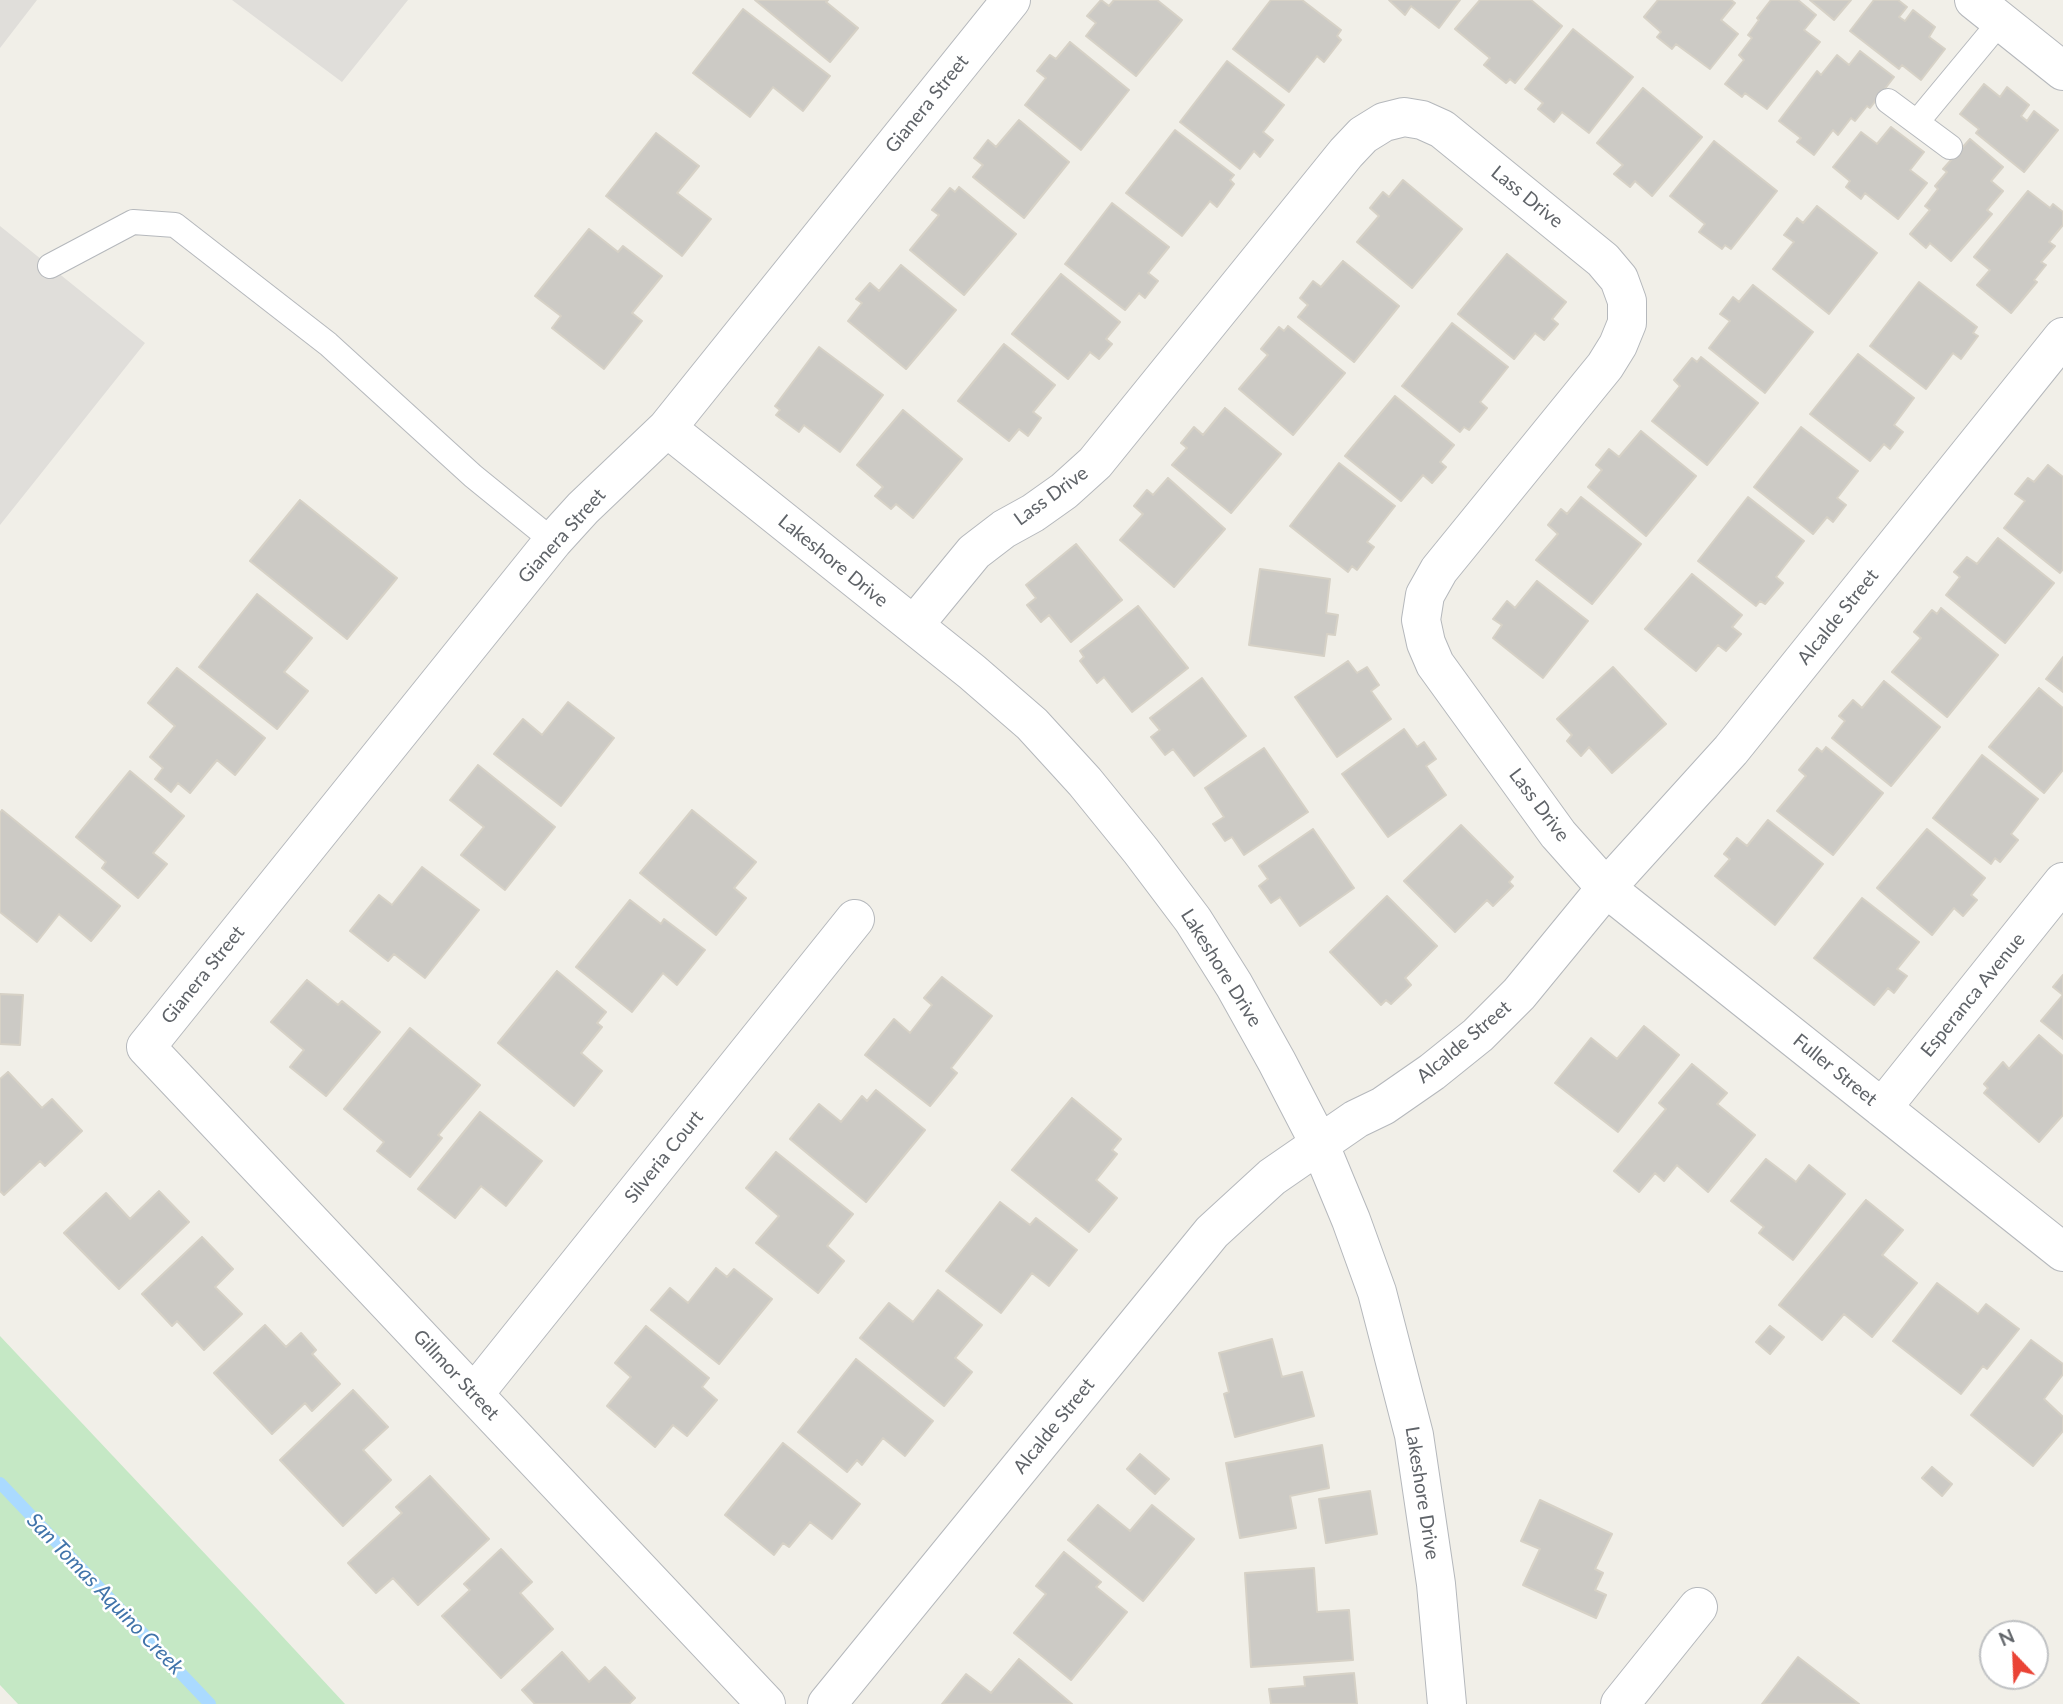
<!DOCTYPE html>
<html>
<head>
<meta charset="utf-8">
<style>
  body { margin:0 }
  #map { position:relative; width:2063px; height:1704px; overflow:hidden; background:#f1efe8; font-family:Lato,sans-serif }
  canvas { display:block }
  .north { position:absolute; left:1979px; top:1620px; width:70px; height:70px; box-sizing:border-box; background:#fff; border:2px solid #bfc1c3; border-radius:50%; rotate:337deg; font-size:19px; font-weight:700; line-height:28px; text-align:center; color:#5f6368 }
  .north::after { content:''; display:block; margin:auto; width:24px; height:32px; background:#ea4335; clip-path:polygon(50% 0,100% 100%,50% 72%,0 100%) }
</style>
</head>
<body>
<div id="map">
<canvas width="2063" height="1704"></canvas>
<div class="north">N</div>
</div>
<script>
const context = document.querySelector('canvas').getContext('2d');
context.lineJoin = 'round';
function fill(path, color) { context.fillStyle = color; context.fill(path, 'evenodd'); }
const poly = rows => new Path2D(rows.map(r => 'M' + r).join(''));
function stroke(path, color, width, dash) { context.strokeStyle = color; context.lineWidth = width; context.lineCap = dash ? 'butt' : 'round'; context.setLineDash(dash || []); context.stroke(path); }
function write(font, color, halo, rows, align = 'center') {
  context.font = font + ' Lato,sans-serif'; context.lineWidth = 5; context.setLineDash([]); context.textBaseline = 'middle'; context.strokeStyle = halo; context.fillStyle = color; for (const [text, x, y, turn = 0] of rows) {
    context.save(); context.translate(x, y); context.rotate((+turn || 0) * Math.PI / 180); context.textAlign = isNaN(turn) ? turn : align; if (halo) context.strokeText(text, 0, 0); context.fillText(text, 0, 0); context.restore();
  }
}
const industrial = poly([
  [0,0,37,0,0,48],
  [232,0,408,0,342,82],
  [0,226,145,343,0,525]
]);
const green = poly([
  [0,1336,257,1609,345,1704,18,1704,0,1685]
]);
const stream = poly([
  [0,1483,210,1704]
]);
const building = poly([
  [755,0,828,0,826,2,858,28,830,62,755,0],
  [1101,0,1109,6,1114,0,1157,0,1182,20,1136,76,1086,36,1096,23,1087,16,1101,0],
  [1271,0,1302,0,1341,30,1337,36,1341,40,1324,62,1317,56,1289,92,1233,49,1271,0],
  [1389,0,1460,0,1439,28,1411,6,1405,15,1389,0],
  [1480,0,1531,0,1562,26,1515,83,1510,79,1506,83,1484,65,1490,58,1455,29,1480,0],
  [1658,0,1731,0,1735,3,1721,20,1738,34,1710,69,1676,44,1672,49,1657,37,1661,32,1644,17,1658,0],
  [1771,0,1798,0,1816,15,1804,30,1820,42,1767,109,1745,93,1742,97,1725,84,1744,60,1739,55,1752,38,1748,35,1759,20,1757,18,1771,0],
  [1810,0,1851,0,1834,20,1810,0],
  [1874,0,1898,0,1907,7,1899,17,1905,21,1913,10,1935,27,1929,37,1945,49,1921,80,1902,65,1899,69,1850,31,1874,0],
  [743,9,830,76,803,111,773,87,750,117,693,73,743,9],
  [1573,29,1633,77,1589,133,1562,112,1554,122,1538,109,1543,103,1525,89,1573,29],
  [1070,42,1129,90,1081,150,1025,105,1046,78,1037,71,1050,55,1056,59,1070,42],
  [1860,51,1894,77,1870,108,1867,106,1855,121,1851,118,1838,135,1833,130,1814,155,1797,142,1801,138,1779,121,1817,71,1821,75,1837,55,1849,65,1860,51],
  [1227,61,1284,105,1263,132,1273,140,1260,157,1254,151,1240,169,1180,122,1227,61],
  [1984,84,2000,97,2007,87,2029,105,2021,116,2027,121,2034,111,2058,130,2024,172,1976,133,1979,129,1960,114,1984,84],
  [1643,88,1702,137,1652,196,1635,181,1630,187,1614,174,1623,165,1597,143,1643,88],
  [1019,120,1069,162,1024,218,973,177,983,165,974,158,988,140,996,147,1019,120],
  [1891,127,1924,152,1910,170,1927,183,1898,219,1865,193,1861,199,1846,187,1850,181,1833,167,1861,132,1877,144,1891,127],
  [1175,130,1234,175,1230,180,1234,184,1217,207,1210,201,1182,236,1126,193,1175,130],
  [656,133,699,166,677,193,711,219,682,256,606,196,656,133],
  [1970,139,2003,167,1991,181,2003,191,1987,210,1992,214,1951,261,1930,243,1926,248,1910,234,1930,210,1925,206,1938,189,1935,186,1947,172,1943,169,1970,139],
  [1714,141,1777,191,1731,249,1725,245,1722,249,1699,232,1705,224,1670,196,1714,141],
  [1403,180,1462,229,1412,288,1357,242,1379,216,1370,208,1383,192,1389,197,1403,180],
  [959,187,1016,234,964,295,910,250,939,215,932,210,950,188,955,192,959,187],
  [2028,191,2050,208,2053,204,2063,212,2063,225,2049,242,2055,246,2041,262,2046,265,2034,280,2037,282,2011,313,1977,285,1990,270,1974,257,2028,191],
  [1112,203,1169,247,1148,273,1158,281,1145,298,1139,293,1125,310,1065,264,1112,203],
  [1817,206,1877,253,1829,314,1773,269,1794,242,1784,235,1797,218,1803,223,1817,206],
  [589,229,618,252,623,246,662,276,632,313,642,321,604,369,552,328,561,316,535,296,589,229],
  [1507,254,1566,302,1552,319,1558,324,1544,340,1535,333,1514,359,1458,314,1507,254],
  [1343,261,1399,306,1354,362,1298,317,1308,305,1300,298,1313,281,1321,287,1343,261],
  [901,265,956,310,906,369,848,321,862,303,856,299,870,283,879,291,901,265],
  [1061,274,1120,322,1106,339,1112,344,1099,359,1090,352,1068,379,1012,334,1061,274],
  [1919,282,1977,327,1973,333,1978,336,1961,359,1953,353,1926,389,1870,346,1919,282],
  [1753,285,1813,332,1765,393,1709,348,1730,321,1720,314,1733,297,1739,302,1753,285],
  [1452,323,1508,367,1480,402,1487,408,1469,430,1464,427,1460,432,1402,386,1452,323],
  [1288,326,1345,373,1293,435,1239,389,1268,355,1261,349,1279,327,1284,331,1288,326],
  [1004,344,1055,385,1033,412,1041,418,1028,436,1019,429,1009,441,958,401,1004,344],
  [819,347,883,395,840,452,804,425,799,432,776,415,780,410,775,406,819,347],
  [1858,354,1914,398,1894,425,1903,432,1890,449,1884,444,1870,461,1810,414,1858,354],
  [1701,357,1758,403,1707,465,1652,421,1680,386,1674,380,1692,358,1697,362,1701,357],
  [1395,396,1454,445,1440,462,1446,467,1432,483,1423,475,1401,501,1345,456,1395,396],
  [1225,408,1281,454,1231,513,1172,465,1187,448,1181,443,1194,427,1203,435,1225,408],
  [903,410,962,459,913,518,896,504,891,509,875,496,883,487,857,465,903,410],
  [1801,427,1858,471,1837,498,1846,505,1833,522,1827,517,1813,534,1754,487,1801,427],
  [1641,431,1696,476,1646,536,1588,487,1602,470,1596,465,1609,449,1619,457,1641,431],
  [1339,463,1395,506,1367,542,1374,547,1357,570,1352,566,1348,572,1290,526,1339,463],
  [2048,465,2063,477,2063,569,2060,573,2004,528,2025,501,2015,494,2028,478,2034,482,2048,465],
  [1168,478,1225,529,1174,587,1120,540,1143,514,1134,506,1147,490,1153,495,1168,478],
  [1581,497,1641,544,1592,604,1536,560,1558,534,1548,525,1561,509,1567,514,1581,497],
  [1748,497,1804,541,1776,577,1783,583,1765,604,1760,601,1756,606,1698,561,1748,497],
  [300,500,397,578,347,639,250,561,300,500],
  [1998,538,2054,583,2005,643,1946,595,1960,577,1954,572,1967,557,1977,564,1998,538],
  [1076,544,1122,600,1071,642,1049,615,1041,622,1027,605,1036,598,1026,585,1076,544],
  [1260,569,1330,579,1326,613,1338,615,1335,635,1327,634,1324,656,1249,645,1260,569],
  [1692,574,1742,615,1732,627,1741,634,1726,651,1718,645,1696,671,1645,629,1692,574],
  [1537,581,1588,621,1543,678,1493,638,1502,625,1493,619,1507,601,1515,608,1537,581],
  [257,594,312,638,284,672,308,691,277,729,199,667,257,594],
  [1138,606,1188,668,1132,712,1104,677,1097,683,1080,661,1084,657,1080,651,1138,606],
  [1941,608,1998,655,1947,717,1892,672,1921,638,1914,632,1932,610,1937,614,1941,608],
  [2063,657,2063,692,2046,679,2063,657],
  [1348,661,1357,673,1367,667,1379,685,1371,691,1391,719,1337,757,1295,697,1348,661],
  [1613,667,1666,724,1612,773,1589,747,1581,756,1567,741,1572,735,1557,719,1613,667],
  [177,668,265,738,235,775,217,760,190,793,178,783,171,792,155,779,163,768,150,757,175,726,148,703,177,668],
  [1202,678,1246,736,1194,776,1173,749,1165,755,1151,737,1160,730,1150,718,1202,678],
  [1884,681,1940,727,1891,786,1832,738,1845,721,1839,716,1853,700,1862,708,1884,681],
  [2039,688,2063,708,2063,770,2044,793,1989,747,2039,688],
  [568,702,614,738,561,806,494,754,523,719,542,735,568,702],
  [1404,729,1417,747,1424,742,1436,759,1426,766,1446,795,1388,837,1342,774,1404,729],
  [1826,747,1883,793,1833,855,1777,811,1806,776,1799,770,1817,748,1822,752,1826,747],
  [1264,748,1308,812,1244,855,1232,837,1225,841,1213,824,1224,817,1205,788,1264,748],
  [1982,755,2038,799,2011,834,2018,840,2000,862,1995,858,1991,864,1933,818,1982,755],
  [478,765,555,827,505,890,461,855,484,827,450,800,478,765],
  [130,771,184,816,153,853,167,864,138,898,102,868,106,862,76,837,130,771],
  [2,810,120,906,91,941,59,914,37,942,0,912,0,813,2,810],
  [692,810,756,862,734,888,746,898,716,935,640,873,692,810],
  [1768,820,1823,864,1775,925,1715,876,1730,859,1724,854,1737,838,1747,846,1768,820],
  [1461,825,1513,877,1509,882,1513,886,1493,906,1487,900,1455,932,1404,881,1461,825],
  [1313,829,1354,888,1300,926,1280,897,1271,903,1259,886,1268,879,1259,866,1313,829],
  [1927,829,1985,878,1971,895,1977,900,1963,916,1954,908,1932,935,1877,888,1927,829],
  [422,867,479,910,425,978,394,954,388,961,350,931,379,895,392,905,422,867],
  [1387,896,1437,946,1405,978,1411,985,1391,1004,1386,1000,1381,1005,1330,952,1387,896],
  [1862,898,1919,942,1897,969,1907,976,1894,993,1888,988,1874,1005,1814,958,1862,898],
  [630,900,661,924,664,919,705,950,677,985,663,973,632,1012,576,967,630,900],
  [557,971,606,1012,597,1023,602,1027,581,1053,602,1071,574,1106,498,1043,557,971],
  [2063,975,2063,1039,2041,1021,2063,995,2053,987,2063,975],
  [942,977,992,1016,951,1068,957,1073,930,1106,865,1055,894,1019,910,1033,932,1005,924,998,942,977],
  [307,980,338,1005,342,1001,380,1032,326,1096,290,1067,304,1050,271,1022,307,980],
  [0,994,23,995,20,1045,0,1044,0,994],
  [1644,1026,1679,1055,1618,1132,1555,1083,1591,1038,1617,1059,1644,1026],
  [410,1028,480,1085,438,1135,442,1138,410,1177,377,1151,384,1142,344,1109,410,1028],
  [2039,1035,2063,1056,2063,1115,2039,1142,1984,1093,1988,1088,1984,1084,2003,1062,2009,1069,2039,1035],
  [1692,1064,1727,1093,1717,1104,1755,1135,1708,1192,1677,1165,1664,1181,1655,1173,1639,1192,1614,1171,1666,1109,1659,1103,1692,1064],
  [8,1072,42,1108,52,1099,82,1131,45,1166,40,1161,4,1195,0,1191,0,1079,8,1072],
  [876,1090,925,1130,866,1202,790,1139,819,1104,841,1122,862,1096,867,1101,876,1090],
  [1072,1098,1121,1139,1112,1150,1117,1154,1096,1180,1117,1198,1089,1232,1012,1170,1072,1098],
  [480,1112,542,1161,506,1206,481,1186,455,1218,418,1189,480,1112],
  [776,1152,853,1214,827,1246,844,1261,818,1293,756,1243,779,1216,746,1188,776,1152],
  [1766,1159,1796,1182,1809,1165,1845,1194,1793,1260,1759,1233,1764,1227,1731,1201,1766,1159],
  [159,1191,189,1222,119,1289,64,1233,106,1193,130,1219,159,1191],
  [1866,1200,1903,1230,1882,1255,1917,1283,1872,1337,1844,1314,1822,1340,1779,1305,1866,1200],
  [1000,1202,1030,1225,1036,1218,1077,1250,1049,1286,1032,1273,1001,1313,946,1271,1000,1202],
  [202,1237,233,1269,215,1287,242,1314,204,1350,177,1321,172,1326,142,1294,202,1237],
  [716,1268,727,1277,734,1269,772,1299,719,1364,651,1310,670,1288,688,1303,716,1268],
  [1937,1283,1978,1314,1986,1304,2019,1329,1987,1369,1983,1366,1961,1394,1893,1341,1937,1283],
  [938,1290,982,1325,955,1358,972,1372,944,1406,860,1338,889,1303,913,1322,938,1290],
  [265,1325,286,1347,301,1333,316,1350,312,1354,340,1384,312,1411,305,1403,272,1434,214,1373,265,1325],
  [646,1326,709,1378,702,1387,717,1400,687,1436,673,1425,655,1447,607,1406,631,1377,615,1363,646,1326],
  [1770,1326,1784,1337,1770,1354,1756,1342,1770,1326],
  [1272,1339,1282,1377,1302,1372,1314,1416,1235,1437,1224,1394,1229,1392,1219,1353,1272,1339],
  [2031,1340,2063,1364,2063,1374,2044,1399,2063,1417,2063,1431,2033,1466,1971,1415,2031,1340],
  [856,1359,933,1421,905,1456,883,1438,862,1465,857,1460,847,1472,798,1432,856,1359],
  [353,1390,388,1427,363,1450,391,1480,343,1526,280,1460,353,1390],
  [783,1443,860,1504,832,1539,810,1522,789,1547,783,1543,774,1555,725,1515,783,1443],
  [1322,1445,1329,1488,1290,1496,1296,1528,1240,1538,1226,1463,1322,1445],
  [1140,1454,1169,1479,1155,1494,1127,1469,1140,1454],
  [1932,1467,1952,1484,1942,1496,1922,1478,1932,1467],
  [430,1476,489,1539,418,1605,393,1578,376,1593,348,1563,402,1513,396,1507,430,1476],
  [1370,1491,1377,1534,1326,1543,1319,1499,1370,1491],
  [1540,1500,1612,1534,1595,1569,1603,1573,1595,1590,1606,1595,1596,1618,1523,1585,1540,1549,1521,1541,1540,1500],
  [1098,1505,1130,1531,1152,1505,1194,1539,1143,1601,1068,1540,1098,1505],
  [501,1549,532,1582,520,1593,553,1629,501,1678,442,1616,470,1590,464,1584,501,1549],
  [1064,1552,1101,1582,1096,1587,1127,1612,1071,1680,1014,1633,1046,1594,1036,1586,1064,1552],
  [1314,1568,1317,1612,1349,1610,1353,1660,1251,1667,1245,1573,1314,1568],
  [562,1652,589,1682,605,1667,635,1698,629,1704,535,1704,522,1690,562,1652],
  [1798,1657,1859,1704,1762,1704,1798,1657],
  [1019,1659,1072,1704,942,1704,966,1674,991,1693,1019,1659],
  [1354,1673,1357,1704,1271,1704,1269,1689,1305,1686,1304,1677,1354,1673]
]);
const lane = poly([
  [1888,101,1950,147],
  [1917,122,2000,22],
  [50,266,133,222,175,225,328,344,473,476,553,541]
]);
const street = poly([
  [1974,0,2063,71],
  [667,428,972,672,1032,724,1085,782,1141,851,1193,920,1234,985,1277,1062,1319,1143,1351,1220,1377,1292,1414,1435,1436,1584,1447,1704],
  [914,625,974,552,1004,529,1033,513,1064,491,1095,463,1346,153,1363,135,1384,122,1404,117,1422,120,1442,129,1603,260,1619,279,1627,301,1627,323,1618,345,1605,366,1439,570,1425,595,1421,620,1426,643,1435,664,1558,834,1606,888,2063,1252],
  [1882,1108,2063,882],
  [474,1394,855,919],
  [766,1704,146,1047,553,541,583,508,667,428,1011,0],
  [827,1704,1212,1232,1272,1177,1356,1119,1383,1106,1432,1072,1478,1035,1519,994,1606,888,1731,750,2063,337],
  [1620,1704,1698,1607]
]);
const streetNames = [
  ["Gianera Street",927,104,-51],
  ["Lass Drive",1527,197,39],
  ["Lass Drive",1051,496,-36],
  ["Gianera Street",562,536,-48],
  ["Lakeshore Drive",833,561,39],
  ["Alcalde Street",1838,617,-51],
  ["Lass Drive",1539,805,53],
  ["Lakeshore Drive",1221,968,58],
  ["Gianera Street",203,975,-51],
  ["Esperanca Avenue",1973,995,-51],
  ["Alcalde Street",1464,1042,-40],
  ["Fuller Street",1835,1070,39],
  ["Silveria Court",664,1157,-51],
  ["Gillmor Street",456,1375,47],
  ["Alcalde Street",1054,1426,-51],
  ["Lakeshore Drive",1422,1493,81]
];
const waterNames = [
  ["San Tomas Aquino Creek",105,1594,46]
];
fill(industrial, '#e0deda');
fill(green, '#c5e8c5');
stroke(stream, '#aadaff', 12);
fill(building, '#cccac5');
stroke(building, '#d6d1c6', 2);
stroke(lane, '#b5b8bc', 26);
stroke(street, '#b5b8bc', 40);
stroke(lane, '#fff', 24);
stroke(street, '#fff', 38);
write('19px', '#5f6368', '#fff', streetNames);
write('italic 21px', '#4174aa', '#fff', waterNames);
</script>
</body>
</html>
